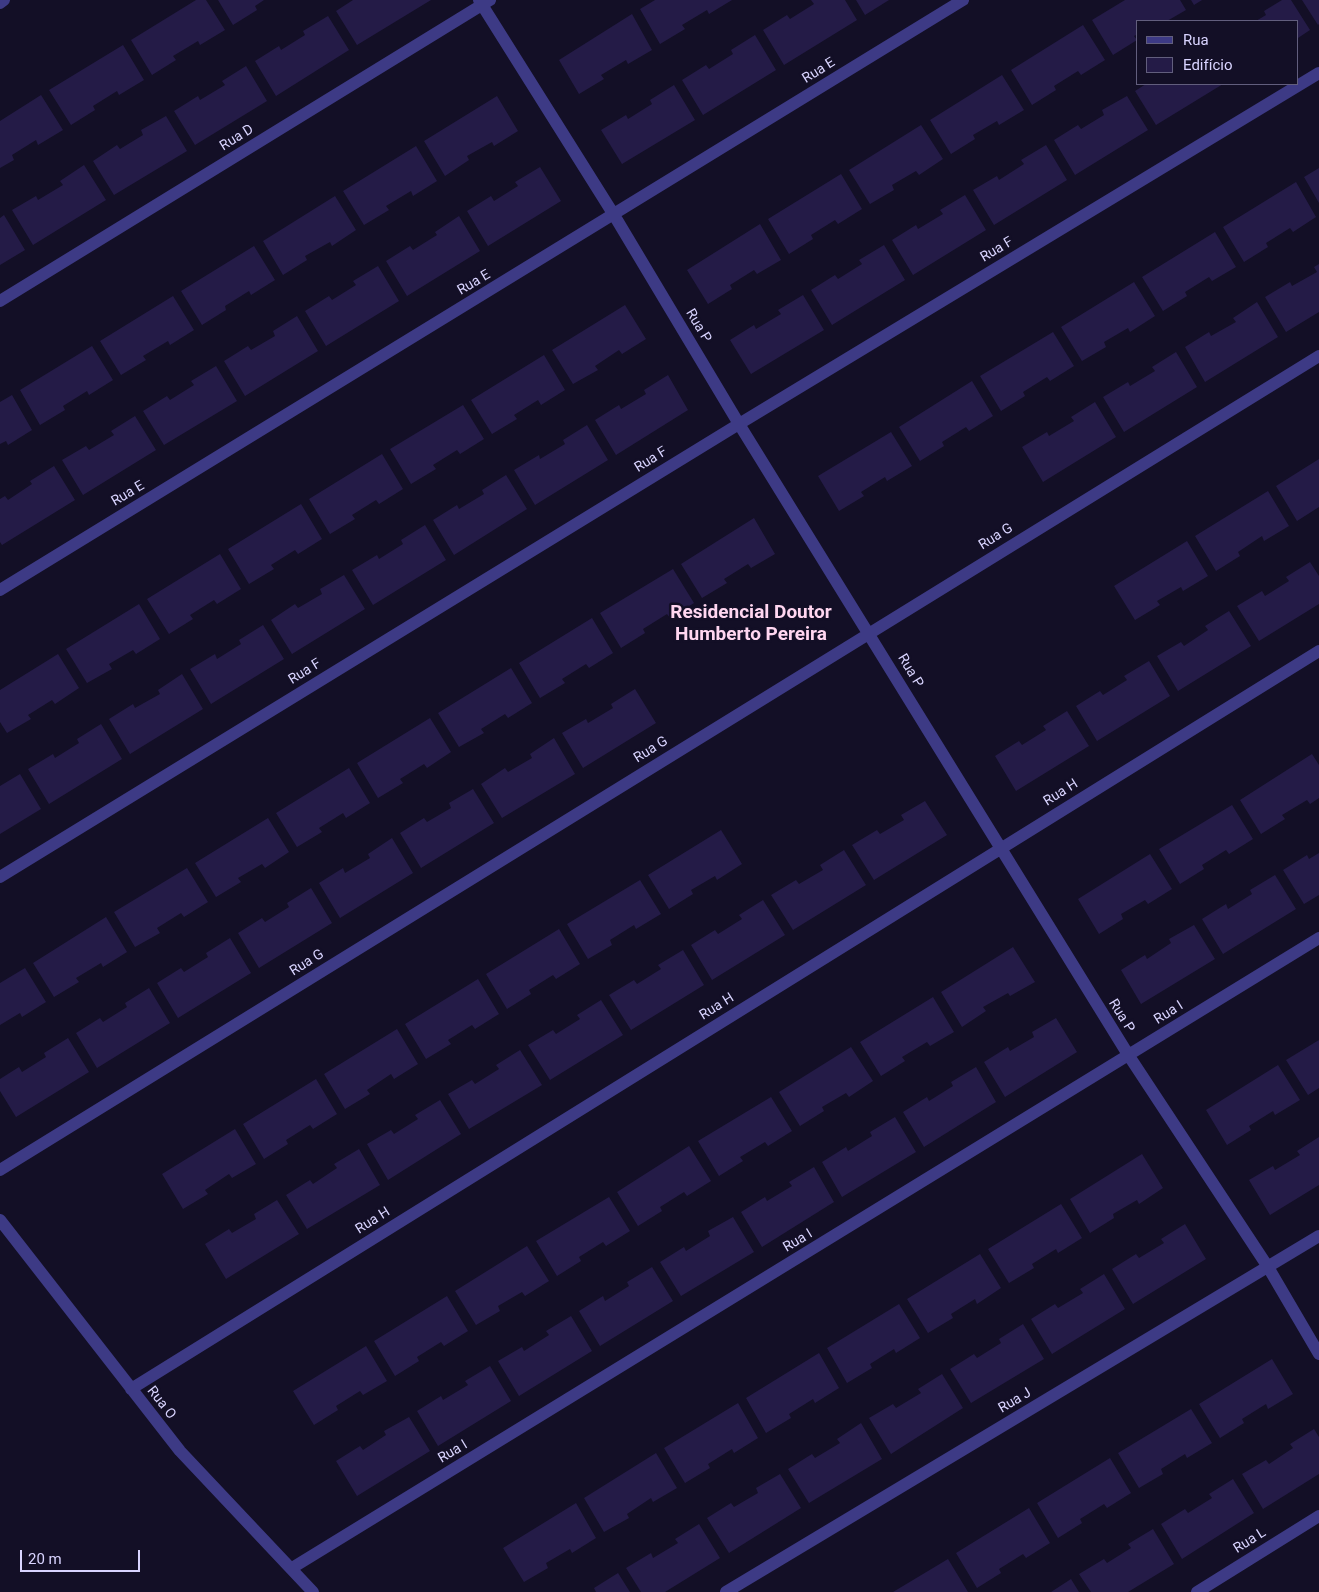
<!DOCTYPE html>
<html>
<head>
<meta charset="utf-8">
<style>
  body { margin:0 }
  #map { position:relative; width:1319px; height:1592px; overflow:hidden; background:#130f26; font-family:Roboto,sans-serif }
  canvas { display:block }
  .legend { position:absolute; left:1136px; top:20px; width:162px; height:65px; box-sizing:border-box; background:#130f26; border:1px solid #625e7d; margin:0; padding:6px 9px; list-style:none; font-size:15px; color:#d9d4ff }
  .legend li { display:flex; align-items:center; gap:10px; height:25px }
  .legend b { width:25px; border:1px solid #625e7d }
  .scale { position:absolute; left:20px; top:1550px; width:120px; height:22px; box-sizing:border-box; border:2px solid #d9d4ff; border-top:0; padding-left:6px; font-size:15px; line-height:18px; white-space:nowrap; color:#d9d4ff; -webkit-text-stroke:4px #130f26; paint-order:stroke }
</style>
</head>
<body>
<div id="map">
<canvas width="1319" height="1592"></canvas>
<ul class="legend">
<li><b style="height:6px;background:#3d3a85"></b>Rua</li>
<li><b style="height:14px;background:#241b47"></b>Edifício</li>
</ul>
<div class="scale">20 m</div>
</div>
<script>
const context = document.querySelector('canvas').getContext('2d');
context.lineJoin = 'round';
function fill(path, color) { context.fillStyle = color; context.fill(path, 'evenodd'); }
const poly = rows => new Path2D(rows.map(r => 'M' + r).join(''));
function stroke(path, color, width, dash) { context.strokeStyle = color; context.lineWidth = width; context.lineCap = dash ? 'butt' : 'round'; context.setLineDash(dash || []); context.stroke(path); }
function write(font, color, halo, rows, align = 'center') {
  context.font = font + ' Roboto,sans-serif'; context.lineWidth = 5; context.setLineDash([]); context.textBaseline = 'middle'; context.strokeStyle = halo; context.fillStyle = color; for (const [text, x, y, turn = 0] of rows) {
    context.save(); context.translate(x, y); context.rotate((+turn || 0) * Math.PI / 180); context.textAlign = isNaN(turn) ? turn : align; if (halo) context.strokeText(text, 0, 0); context.fillText(text, 0, 0); context.restore();
  }
}
const building = poly([
  [196,0,206,0,225,30,200,45,198,41,173,56,176,60,152,75,131,40],
  [218,0,264,0,255,6,257,10,233,25],
  [353,0,431,0,357,45,336,11],
  [655,0,732,0,709,14,707,10,682,25,685,29,660,44,640,9],
  [811,0,845,0,857,20,784,65,763,30,787,15,790,19,814,4],
  [856,0,889,0,865,15],
  [1125,0,1180,0,1186,10,1167,21,1138,21,1138,34,1134,36,1137,40,1113,55,1092,20],
  [1191,0,1202,0,1194,5],
  [1282,0,1291,0,1310,30,1298,38,1298,21,1256,21,1266,15,1264,11],
  [1302,0,1319,0,1319,24,1318,25],
  [632,14,652,50,628,64,626,60,601,75,604,79,579,94,559,60],
  [328,16,349,50,276,96,255,61,279,46,281,50,305,35,303,31],
  [1083,25,1105,60,1081,75,1078,71,1054,86,1056,90,1032,105,1011,70],
  [755,35,776,70,703,115,682,80,706,65,709,69,733,54,731,50],
  [123,45,144,80,119,95,117,91,93,106,95,110,71,125,49,90],
  [246,66,267,101,195,145,174,111,198,96,200,100,225,85,222,81],
  [1002,75,1024,110,999,125,997,121,973,135,975,139,951,154,930,120],
  [1146,84,1223,84,1156,125,1135,91],
  [674,85,695,120,622,164,601,130,626,115,628,119,652,104,650,100],
  [41,95,63,130,38,145,36,140,12,155,14,160,0,168,0,121],
  [497,96,518,131,494,146,492,142,467,156,469,160,445,176,424,141],
  [1127,96,1148,130,1075,175,1054,140,1078,125,1081,129,1104,115,1102,110],
  [166,116,187,151,114,195,93,161,117,145,120,149,143,135,141,130],
  [921,125,943,159,919,175,916,171,892,185,894,190,870,204,849,170],
  [1046,145,1067,180,994,225,973,190,997,176,999,180,1024,164,1021,160],
  [416,146,437,181,413,196,411,191,386,206,389,210,364,225,343,191],
  [84,165,106,200,33,245,12,210,36,196,38,200,63,185,60,181],
  [540,167,561,201,488,246,467,211,491,196,494,201,518,186,515,182],
  [1319,168,1319,203,1304,177],
  [841,174,862,209,838,224,835,220,811,235,813,239,789,254,768,219],
  [1296,182,1316,217,1293,232,1290,228,1266,243,1268,247,1244,262,1223,227],
  [965,195,986,230,913,275,892,240,916,225,918,229,943,214,940,210],
  [335,196,356,230,332,246,330,242,305,256,307,260,283,275,263,241],
  [4,215,25,250,0,265,0,218],
  [459,216,480,251,407,296,386,261,410,246,413,250,437,235,435,232],
  [760,224,781,260,757,274,754,270,730,285,732,289,708,304,687,270],
  [1215,232,1236,267,1212,281,1209,277,1185,292,1187,296,1163,311,1142,277],
  [884,245,905,280,832,325,811,290,835,275,838,279,862,264,859,260],
  [254,246,275,280,251,295,249,291,225,306,226,310,202,325,181,291],
  [1319,264,1319,312,1286,332,1265,297,1290,282,1292,286,1317,272,1314,267],
  [378,266,399,301,326,346,305,311,329,296,332,300,356,285,353,281],
  [1134,282,1155,316,1130,332,1128,328,1104,342,1106,347,1082,361,1061,327],
  [803,295,824,330,751,374,730,340,754,325,756,329,781,314,778,310],
  [173,296,194,330,170,345,168,341,143,356,146,360,121,375,100,341],
  [1257,302,1278,337,1205,382,1185,347,1209,332,1211,336,1236,322,1233,318],
  [625,305,646,339,622,354,619,350,595,366,598,370,573,384,552,350],
  [297,316,318,351,245,396,224,361,248,346,251,350,275,336,273,331],
  [1053,332,1074,366,1050,381,1047,377,1023,392,1025,396,1001,411,980,376],
  [92,346,113,380,89,395,87,391,63,406,65,410,40,425,20,390],
  [1176,352,1197,387,1124,432,1103,397,1128,382,1130,386,1155,371,1152,367],
  [544,355,565,390,541,405,538,400,514,415,517,419,492,434,471,400],
  [216,366,237,401,164,445,143,411,167,396,170,400,194,385,191,381],
  [668,375,688,410,616,455,595,420,619,405,621,409,646,394,644,390],
  [972,381,993,416,969,431,966,427,942,442,944,446,920,461,899,427],
  [12,395,32,430,8,445,6,441,0,444,0,402],
  [1095,402,1116,437,1043,482,1022,447,1047,432,1049,436,1074,421,1071,417],
  [463,405,484,439,460,454,457,450,433,465,436,469,411,484,390,449],
  [135,416,156,450,83,495,62,460,86,446,89,450,114,435,111,431],
  [587,425,608,460,535,505,514,470,539,455,540,459,565,444,563,440],
  [891,432,912,466,887,481,885,477,861,492,864,496,839,511,818,476],
  [382,454,403,489,379,504,376,500,352,515,355,519,330,534,309,499],
  [1319,459,1319,507,1297,521,1276,486],
  [54,466,75,500,2,545,0,542,0,499,5,496,8,500,32,484,30,481],
  [506,475,527,509,454,555,433,520,457,505,459,509,484,494,482,490],
  [1268,491,1289,526,1264,541,1262,536,1238,552,1240,556,1216,571,1195,536],
  [301,504,322,539,298,554,295,550,271,565,274,569,249,584,228,549],
  [754,518,775,554,751,568,748,564,724,579,727,583,702,598,681,564],
  [425,525,446,560,373,605,352,570,377,555,379,559,403,544,401,540],
  [1187,541,1208,576,1183,591,1181,587,1157,601,1160,605,1135,620,1114,586],
  [220,554,241,589,217,604,214,600,190,615,193,619,169,634,147,599],
  [1310,562,1319,576,1319,604,1259,641,1237,606,1262,591,1265,596,1289,581,1286,577],
  [673,569,694,603,670,618,667,614,643,629,645,633,621,648,600,613],
  [344,575,365,609,292,654,271,620,295,604,298,608,322,594,320,589],
  [139,604,160,639,136,654,133,650,109,664,112,669,87,683,66,649],
  [1229,611,1251,646,1178,691,1157,656,1181,642,1184,646,1208,630,1205,626],
  [592,618,613,653,589,668,586,664,562,679,565,683,540,698,519,663],
  [263,625,284,659,211,704,190,669,215,654,217,659,241,644,239,640],
  [58,654,79,688,55,704,52,700,28,715,31,719,7,733,0,722,0,690],
  [1149,661,1170,696,1097,741,1076,706,1100,691,1103,695,1127,680,1124,676],
  [511,668,532,703,508,718,505,714,481,729,484,733,459,747,438,713],
  [182,674,203,709,130,754,109,719,133,704,135,708,160,694,158,690],
  [635,689,656,723,583,768,562,733,586,719,588,723,613,708,611,704],
  [1067,711,1089,746,1016,791,995,756,1019,741,1022,745,1046,730,1043,726],
  [430,718,451,752,427,768,424,764,400,779,403,783,378,798,357,763],
  [101,724,122,759,49,804,28,769,53,754,55,758,79,743,77,739],
  [554,738,575,774,502,818,481,784,505,768,508,772,532,758,530,754],
  [1312,754,1319,765,1319,798,1310,804,1307,800,1282,815,1285,819,1261,834,1240,800],
  [349,768,370,803,346,818,343,813,319,828,322,832,297,847,276,813],
  [20,774,41,809,0,834,0,786],
  [473,789,494,823,421,868,400,833,424,818,427,822,451,808,449,803],
  [925,801,947,835,874,880,852,845,877,830,880,834,904,820,901,815],
  [1232,805,1253,839,1229,854,1226,850,1202,865,1204,869,1180,884,1159,849],
  [268,818,289,852,265,868,262,864,238,878,241,882,216,897,195,863],
  [721,830,742,864,717,880,715,876,691,890,693,894,669,909,648,875],
  [392,838,413,873,340,918,319,883,343,868,345,873,370,858,368,854],
  [844,850,866,885,793,930,771,895,796,880,799,884,823,870,820,865],
  [1319,853,1319,895,1304,904,1283,870,1307,855,1309,859],
  [1150,854,1172,889,1148,904,1145,900,1121,914,1123,919,1099,934,1078,899],
  [187,868,208,902,184,917,181,913,157,928,160,933,135,947,114,912],
  [1275,875,1296,909,1223,954,1202,919,1226,904,1228,909,1252,894,1250,890],
  [640,880,661,914,636,929,634,925,610,940,612,945,588,959,567,924],
  [311,888,332,923,259,968,238,933,262,918,265,922,289,907,287,903],
  [763,900,785,935,712,980,691,945,715,930,718,934,742,919,739,915],
  [106,917,127,952,103,967,101,963,76,978,79,982,54,997,33,963],
  [1194,925,1215,959,1141,1004,1121,970,1145,955,1147,959,1171,943,1169,939],
  [559,929,580,964,556,979,553,975,529,990,531,994,507,1009,486,974],
  [230,938,251,973,178,1018,157,983,181,968,184,972,208,957,206,953],
  [1013,947,1035,982,1010,996,1008,993,983,1007,986,1011,962,1027,941,992],
  [683,950,704,985,631,1030,609,995,634,980,637,984,661,969,658,965],
  [25,968,46,1002,22,1017,20,1013,0,1025,0,983],
  [478,979,499,1014,475,1029,472,1025,448,1040,451,1044,426,1059,405,1024],
  [149,988,170,1023,97,1068,76,1033,100,1018,103,1022,127,1007,125,1003],
  [933,997,954,1032,930,1046,927,1042,902,1057,905,1061,881,1076,860,1042],
  [601,1000,623,1035,550,1080,528,1045,553,1030,556,1034,580,1019,577,1015],
  [1056,1018,1077,1052,1005,1097,984,1062,1008,1047,1010,1051,1034,1037,1032,1032],
  [397,1029,418,1064,394,1079,391,1074,367,1090,370,1094,345,1109,324,1074],
  [68,1038,89,1072,16,1117,0,1091,0,1079,19,1067,22,1072,46,1057,44,1053],
  [1319,1040,1319,1088,1308,1095,1286,1060],
  [851,1047,873,1081,849,1097,846,1093,822,1107,824,1111,800,1126,779,1092],
  [520,1050,542,1085,469,1129,448,1094,472,1080,475,1084,499,1069,496,1065],
  [1278,1065,1300,1100,1275,1115,1273,1111,1249,1126,1251,1130,1227,1145,1206,1110],
  [976,1067,996,1102,924,1147,903,1112,927,1097,929,1101,953,1086,951,1082],
  [316,1079,337,1114,313,1129,310,1125,286,1140,288,1144,264,1159,243,1124],
  [771,1097,792,1131,768,1146,765,1142,740,1157,743,1161,719,1176,698,1141],
  [440,1100,461,1134,388,1180,367,1144,391,1130,394,1134,418,1119,415,1115],
  [895,1117,916,1152,842,1197,822,1162,846,1147,848,1151,872,1136,870,1132],
  [235,1129,256,1164,232,1178,229,1174,205,1190,208,1194,183,1209,162,1174],
  [1319,1137,1319,1185,1270,1215,1249,1180,1273,1166,1275,1170,1300,1155,1297,1151],
  [689,1146,711,1181,687,1196,684,1192,660,1207,662,1211,638,1226,617,1192],
  [359,1149,380,1185,307,1229,286,1195,310,1180,313,1184,337,1168,334,1164],
  [1142,1154,1163,1188,1139,1204,1137,1200,1113,1214,1114,1218,1090,1233,1070,1199],
  [814,1167,834,1202,762,1247,741,1212,765,1197,767,1201,792,1186,789,1182],
  [609,1197,630,1231,606,1246,603,1242,579,1257,581,1261,557,1276,536,1241],
  [277,1200,299,1234,226,1279,205,1244,229,1229,232,1233,256,1219,254,1214],
  [1061,1204,1082,1238,1058,1253,1056,1249,1032,1264,1034,1268,1009,1283,988,1249],
  [733,1217,754,1252,681,1296,660,1262,684,1247,686,1251,710,1236,708,1231],
  [1185,1224,1206,1259,1133,1304,1112,1269,1136,1254,1139,1258,1164,1243,1161,1239],
  [527,1246,549,1281,525,1296,522,1292,498,1306,500,1311,476,1325,455,1291],
  [980,1254,1001,1288,977,1304,975,1299,951,1314,953,1318,928,1333,907,1299],
  [652,1267,673,1301,600,1346,579,1311,603,1296,605,1301,629,1286,627,1282],
  [1104,1274,1125,1309,1052,1354,1031,1319,1055,1304,1058,1308,1083,1293,1080,1289],
  [447,1296,468,1331,444,1346,441,1342,417,1357,419,1361,395,1376,374,1341],
  [899,1304,920,1338,896,1353,894,1349,870,1364,872,1368,847,1383,827,1348],
  [571,1316,592,1351,519,1396,498,1361,522,1347,524,1351,549,1335,546,1331],
  [1023,1324,1044,1359,971,1403,950,1369,974,1354,977,1358,1001,1343,999,1339],
  [366,1346,387,1381,363,1395,360,1391,336,1406,338,1410,314,1425,293,1391],
  [819,1353,839,1388,815,1403,813,1399,789,1414,791,1418,766,1433,746,1398],
  [1272,1359,1293,1394,1268,1409,1266,1404,1242,1419,1244,1423,1220,1438,1199,1404],
  [490,1366,511,1401,438,1446,417,1411,441,1396,443,1400,468,1385,465,1381],
  [942,1374,963,1408,891,1454,869,1418,893,1404,896,1408,921,1393,918,1389],
  [738,1403,758,1438,734,1453,732,1449,708,1464,710,1468,685,1483,664,1448],
  [1191,1409,1212,1443,1187,1458,1185,1454,1161,1469,1163,1474,1139,1488,1118,1453],
  [409,1417,430,1451,357,1496,336,1461,360,1446,363,1450,386,1435,384,1431],
  [861,1423,882,1459,809,1503,788,1469,812,1454,815,1458,840,1443,837,1439],
  [1314,1429,1319,1437,1319,1474,1263,1509,1242,1474,1266,1460,1269,1464,1293,1448,1290,1444],
  [656,1453,677,1488,653,1502,651,1498,627,1514,629,1518,604,1532,584,1498],
  [1110,1458,1131,1493,1107,1508,1104,1504,1080,1519,1082,1523,1058,1538,1037,1503],
  [780,1474,801,1508,729,1553,707,1518,731,1503,734,1507,758,1493,756,1488],
  [1233,1479,1254,1513,1182,1559,1161,1524,1185,1509,1188,1513,1212,1498,1209,1494],
  [576,1503,596,1538,572,1553,570,1549,546,1563,548,1568,524,1582,503,1548],
  [1029,1508,1050,1543,1026,1558,1023,1554,999,1569,1001,1573,977,1588,956,1553],
  [699,1524,720,1558,665,1592,641,1592,626,1568,651,1553,653,1558,678,1543,675,1539],
  [1153,1529,1174,1564,1128,1592,1091,1592,1079,1574,1104,1559,1107,1563,1131,1548,1128,1544],
  [948,1559,968,1592,893,1592],
  [618,1573,630,1592,596,1592,594,1588],
  [1071,1579,1079,1592,1051,1592]
]);
const street = poly([
  [479,0,614,215,739,424,1129,1056,1268,1267,1319,1354],
  [0,3,4,0],
  [0,301,490,0],
  [0,590,963,0],
  [0,877,739,424,1319,73],
  [0,1170,1319,356],
  [0,1220,180,1451,313,1592],
  [131,1389,1319,651],
  [292,1568,1319,938],
  [726,1592,1319,1236],
  [1197,1592,1319,1516]
]);
const streetNames = [
  ["Rua E",819,71,-32],
  ["Rua D",237,138,-32],
  ["Rua F",997,250,-31],
  ["Rua E",474,283,-31],
  ["Rua P",698,326,59],
  ["Rua F",651,460,-32],
  ["Rua E",128,494,-31],
  ["Rua G",996,537,-32],
  ["Rua P",910,671,59],
  ["Rua F",305,672,-32],
  ["Rua G",651,750,-32],
  ["Rua H",1061,793,-32],
  ["Rua G",307,963,-32],
  ["Rua H",717,1007,-32],
  ["Rua I",1169,1013,-32],
  ["Rua P",1121,1016,58],
  ["Rua H",373,1221,-32],
  ["Rua I",798,1241,-31],
  ["Rua J",1015,1401,-31],
  ["Rua O",161,1403,52],
  ["Rua I",453,1452,-31],
  ["Rua L",1250,1541,-32]
];
const districtNames = [
  ["Residencial Doutor",751,613],
  ["Humberto Pereira",751,635]
];
fill(building, '#241b47');
stroke(street, '#3d3a85', 12);
write('14px', '#d9d4ff', '#130f26', streetNames);
write('bold 19px', '#ffd6f0', '#130f26', districtNames);
</script>
</body>
</html>
